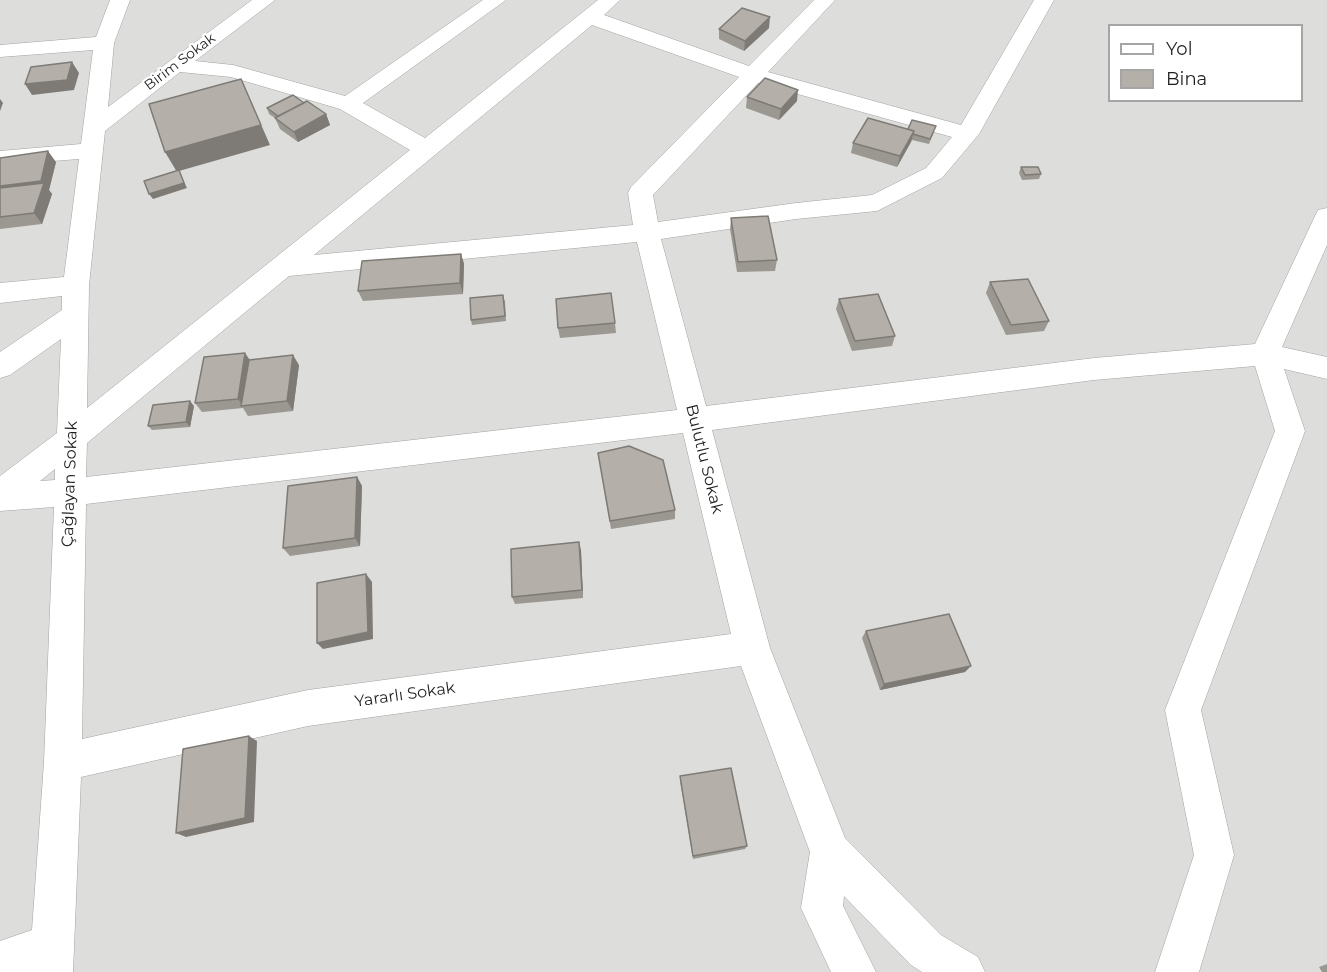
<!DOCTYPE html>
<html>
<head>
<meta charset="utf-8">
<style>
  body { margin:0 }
  #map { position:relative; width:1327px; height:972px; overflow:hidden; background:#efeee7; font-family:Montserrat,sans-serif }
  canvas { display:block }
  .legend { position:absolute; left:1108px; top:24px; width:195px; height:78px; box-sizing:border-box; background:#fff; border:2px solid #a5a5a5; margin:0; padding:8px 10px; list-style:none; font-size:18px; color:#1f1f1f }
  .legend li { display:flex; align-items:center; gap:12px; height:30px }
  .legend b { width:30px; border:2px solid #a5a5a5 }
</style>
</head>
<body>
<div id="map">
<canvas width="1327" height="972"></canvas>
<ul class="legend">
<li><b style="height:8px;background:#fff"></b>Yol</li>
<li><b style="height:16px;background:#b4b0a9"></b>Bina</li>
</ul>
</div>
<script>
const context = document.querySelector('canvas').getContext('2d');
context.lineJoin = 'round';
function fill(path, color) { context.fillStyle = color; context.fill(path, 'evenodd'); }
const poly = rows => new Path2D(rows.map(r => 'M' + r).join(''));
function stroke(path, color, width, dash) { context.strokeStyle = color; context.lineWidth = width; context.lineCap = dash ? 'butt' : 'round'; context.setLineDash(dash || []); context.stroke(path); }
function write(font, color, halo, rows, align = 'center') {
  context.font = font + ' Montserrat,sans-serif'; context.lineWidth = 4.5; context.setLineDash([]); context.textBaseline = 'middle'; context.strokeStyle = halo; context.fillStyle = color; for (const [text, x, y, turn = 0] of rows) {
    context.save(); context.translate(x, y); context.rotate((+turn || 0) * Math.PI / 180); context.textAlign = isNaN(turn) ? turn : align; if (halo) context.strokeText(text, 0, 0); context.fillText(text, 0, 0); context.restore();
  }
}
const residential = poly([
  [0,0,1327,0,1327,972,0,972],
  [1110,26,1302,26,1302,100,1110,100]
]);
const street = poly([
  [110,0,130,0,114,43,108,107,252,0,275,0,195,61,233,65,345,96,483,0,506,0,363,103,425,138,598,0,620,0,604,15,749,66,814,0,835,0,768,72,961,125,1034,0,1054,0,979,134,942,178,877,211,796,219,661,239,706,406,1094,358,1255,344,1315,216,1318,210,1327,208,1327,245,1282,347,1327,357,1327,379,1284,369,1305,431,1201,710,1234,855,1199,972,1155,972,1194,855,1165,710,1275,431,1255,366,1094,380,712,430,770,648,845,838,941,935,978,957,985,972,922,972,911,965,844,896,843,906,876,972,831,972,801,908,810,852,741,666,308,726,81,777,73,972,0,972,0,941,32,930,44,762,54,507,0,511,0,476,57,433,61,339,10,375,0,378,0,352,62,310,62,296,0,303,0,283,64,277,79,159,0,165,0,151,81,144,93,50,0,57,0,45,96,37,110,0],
  [592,25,739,77,631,187,628,193,633,225,314,255,592,25],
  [180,72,231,77,340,109,410,150,87,408,89,285,105,131,180,72],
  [758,83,952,137,926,168,872,195,796,203,658,222,653,195,758,83],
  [637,242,677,410,86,477,87,443,289,276,637,242],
  [683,433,731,634,308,690,82,739,86,504,683,433],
  [55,469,55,480,40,481,55,469]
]);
const wall = poly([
  [769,28,744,51,719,39,719,29],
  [747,97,797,101,779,120,746,108],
  [304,103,326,114,330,125,298,142,280,129,275,118,269,114,267,108],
  [908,129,934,132,929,144,912,140,897,167,851,153,853,143],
  [0,158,56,162,49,190,52,194,42,224,0,229],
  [1021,167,1041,174,1039,179,1022,180,1019,173],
  [731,218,777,260,775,271,737,272,730,229],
  [461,254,464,264,463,294,363,301,358,291],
  [990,282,1049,321,1044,331,1006,335,986,293],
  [839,299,895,336,892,346,852,351,836,309],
  [505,300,506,321,472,325,471,320],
  [615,323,616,333,560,338,558,328],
  [249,360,299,365,293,411,248,416,243,408,202,412,195,403],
  [194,406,190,427,152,430,148,426],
  [598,453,675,510,675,519,611,529],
  [357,477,362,486,360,546,290,556,283,548],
  [581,550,583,598,515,604,512,597],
  [866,631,965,672,880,690,862,638],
  [680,776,747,846,745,849,693,859,680,781],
  [1327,964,1327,972,1322,972,1319,967]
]);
const shadedWall = poly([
  [770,17,769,28,744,51,745,41],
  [72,62,79,73,74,90,32,95,25,84],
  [241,79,270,145,179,171,187,188,153,199,149,194,177,172,165,152],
  [798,90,797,101,779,120,781,109],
  [0,99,3,103,0,111],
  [326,114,330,125,298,142,294,132],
  [914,131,911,142,897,167,900,156],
  [48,151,56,162,49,190,52,194,42,224,34,213,0,198,0,186],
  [461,254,464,264,463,294,460,283],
  [245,353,252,363,243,406,238,399],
  [293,355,299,365,293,411,287,401],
  [190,401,194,406,190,427,186,422],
  [357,477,362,486,360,546,355,538],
  [579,542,581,550,583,598,582,590],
  [366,574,372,582,373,639,323,649,317,643],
  [971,666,965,672,880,690,884,684],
  [249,736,257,741,254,822,186,837,176,833]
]);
const building = poly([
  [742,8,770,17,745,41,719,29,742,8],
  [72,62,67,80,25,84,31,67,72,62],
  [765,78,798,90,781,109,747,97,765,78],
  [241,79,261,125,165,152,149,104,241,79],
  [293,95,304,103,278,116,267,108,293,95],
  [307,101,326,114,294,132,275,118,307,101],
  [868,118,914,131,900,156,853,143,868,118],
  [912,120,936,126,930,139,913,134,914,131,908,129,912,120],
  [48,151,41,181,0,186,0,158,48,151],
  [1021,167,1038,167,1041,174,1025,175,1021,167],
  [179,170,184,183,149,194,144,181,179,170],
  [44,183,34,213,0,217,0,188,44,183],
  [768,216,777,260,738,262,731,218,768,216],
  [461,254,460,283,358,291,362,261,461,254],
  [1028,279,1049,321,1011,325,990,282,1028,279],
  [611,293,615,323,558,328,556,299,611,293],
  [878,294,895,336,855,341,839,299,878,294],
  [503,295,505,316,471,320,470,298,503,295],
  [245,353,238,399,195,403,204,357,245,353],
  [293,355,287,401,241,406,249,360,293,355],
  [190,401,186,422,148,426,153,405,190,401],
  [629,446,663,460,675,510,610,521,598,453,629,446],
  [357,477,355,538,283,548,288,486,357,477],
  [579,542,582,590,512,597,511,549,579,542],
  [366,574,368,632,317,643,317,583,366,574],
  [949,614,971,666,884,684,866,631,949,614],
  [249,736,245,818,176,833,183,749,249,736],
  [731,768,747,846,693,856,680,776,731,768]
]);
const farStreetnames = [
  ["Birim Sokak",180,62,-37]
];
const streetNames = [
  ["Bulutlu Sokak",704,459,76],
  ["Çağlayan Sokak",70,484,-88],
  ["Yararlı Sokak",405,695,-8]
];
fill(residential, '#dddddc');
stroke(street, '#a3a3a3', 1);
fill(street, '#fff');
fill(wall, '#9b9791');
fill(shadedWall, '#7e7b76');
fill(building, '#b4b0a9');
stroke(building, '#7e7b76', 1.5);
write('14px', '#1f1f1f', '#fff', farStreetnames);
write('16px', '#1f1f1f', '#fff', streetNames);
</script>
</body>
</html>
